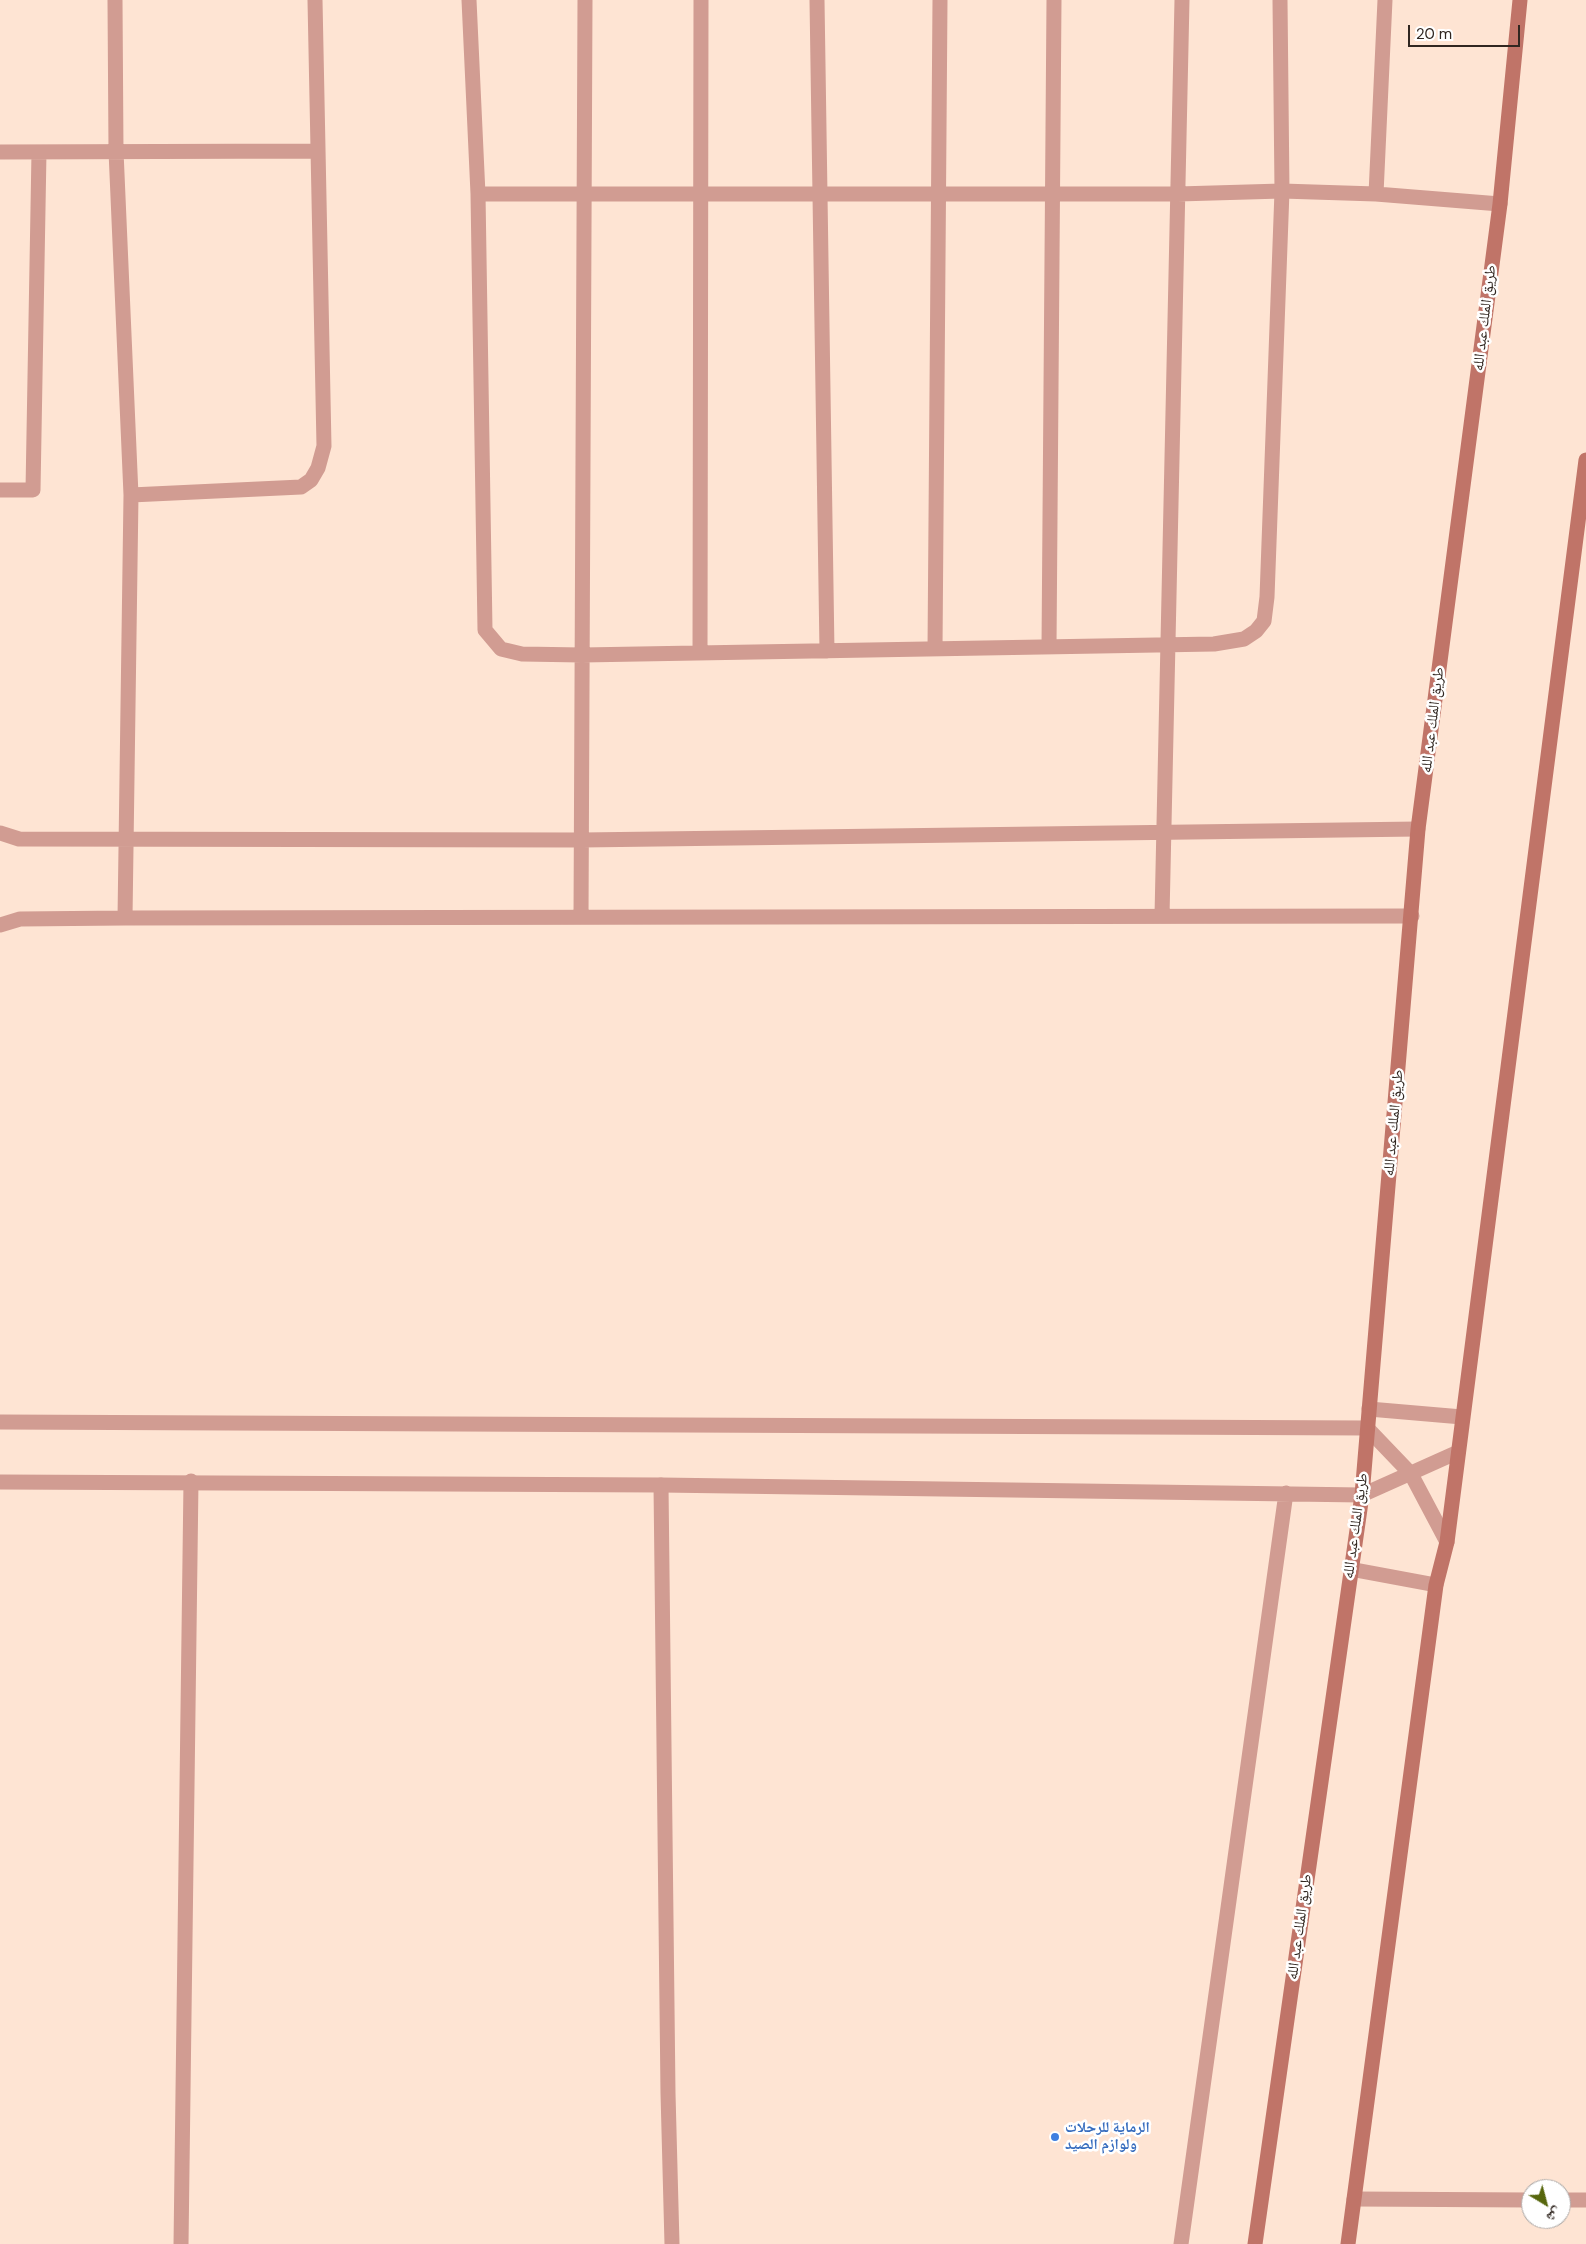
<!DOCTYPE html>
<html>
<head>
<meta charset="utf-8">
<style>
  body { margin:0 }
  #map { position:relative; width:1586px; height:2244px; overflow:hidden; background:#fee4d3; font-family:"DM Sans","Noto Naskh Arabic",sans-serif }
  canvas { display:block }
  .north { position:absolute; left:1521px; top:2179px; width:50px; height:50px; box-sizing:border-box; background:#fff; border:1px solid #aca8a6; border-radius:50%; rotate:143deg; font-size:14px; font-weight:700; line-height:20px; text-align:center; color:#302620 }
  .north::after { content:''; display:block; margin:auto; width:18px; height:22px; background:#57660d; clip-path:polygon(50% 0,100% 100%,50% 72%,0 100%) }
  .scale { position:absolute; left:1408px; top:25px; width:112px; height:22px; box-sizing:border-box; border:2px solid #302620; border-top:0; padding-left:6px; font-size:15px; line-height:18px; white-space:nowrap; color:#302620; -webkit-text-stroke:4px #fff; paint-order:stroke }
</style>
</head>
<body>
<div id="map">
<canvas width="1586" height="2244"></canvas>
<div class="north">ش</div>
<div class="scale">20 m</div>
</div>
<script>
const context = document.querySelector('canvas').getContext('2d');
context.lineJoin = 'round';
const poly = rows => new Path2D(rows.map(r => 'M' + r).join(''));
function stroke(path, color, width, dash) { context.strokeStyle = color; context.lineWidth = width; context.lineCap = dash ? 'butt' : 'round'; context.setLineDash(dash || []); context.stroke(path); }
function write(font, color, halo, rows, align = 'center') {
  context.font = font + ' "DM Sans","Noto Naskh Arabic",sans-serif'; context.lineWidth = 5; context.setLineDash([]); context.textBaseline = 'middle'; context.strokeStyle = halo; context.fillStyle = color; for (const [text, x, y, turn = 0] of rows) {
    context.save(); context.translate(x, y); context.rotate((+turn || 0) * Math.PI / 180); context.textAlign = isNaN(turn) ? turn : align; if (halo) context.strokeText(text, 0, 0); context.fillText(text, 0, 0); context.restore();
  }
}
const service = poly([
  [115,0,116,151,131,495,125,918],
  [469,0,478,194,485,630,501,649,522,654,582,655,1214,644,1244,639,1256,631,1264,621,1267,597,1282,191,1280,0],
  [817,0,827,651],
  [0,152,318,151],
  [478,194,1178,194,1282,191,1376,194,1500,204],
  [1376,194,1385,0],
  [0,490,33,490,39,152],
  [131,495,301,487,311,480,318,468,324,446,315,0],
  [1049,647,1054,0],
  [935,649,940,0],
  [700,653,701,0],
  [0,833,19,839,582,840,1418,829],
  [1162,916,1182,0],
  [581,917,585,0],
  [0,925,20,919,125,918,1412,916],
  [1354,2199,1531,2200],
  [1561,2200,1586,2200]
]);
const minor = poly([
  [1369,1409,1462,1417],
  [661,1485,668,2093,672,2244],
  [1350,1569,1436,1585],
  [181,2244,191,1481]
]);
const tertiary = poly([
  [0,1422,1367,1428,1411,1474,1447,1542],
  [0,1482,661,1485,1362,1495,1458,1452],
  [1181,2244,1286,1493]
]);
const secondary = poly([
  [1255,2244,1362,1495,1418,829,1500,204,1520,0],
  [1348,2244,1436,1585,1447,1542,1586,460]
]);
const markers = [
  [1055,2137,5,"#3f7fe0"]
];
const streetNames = [
  ["طريق الملك عبد الله",1485,318,-83],
  ["طريق الملك عبد الله",1433,720,-83],
  ["طريق الملك عبد الله",1394,1123,-85],
  ["طريق الملك عبد الله",1356,1526,-82],
  ["طريق الملك عبد الله",1300,1927,-82]
];
const shopNames = [
  ["الرماية للرحلات",1065,2128],
  ["ولوازم الصيد",1065,2145]
];
stroke(service, '#d19c92', 15);
stroke(minor, '#d19c92', 15);
stroke(tertiary, '#d19c92', 15);
stroke(secondary, '#c07468', 15);
for (const [x, y, r, color] of markers) { const dot = new Path2D(); dot.arc(x, y, r, 0, 2 * Math.PI); context.fillStyle = color; context.fill(dot); stroke(dot, '#fff', 2); }
write('15px', '#302620', '#fff', streetNames);
write('bold 15px', '#366cbe', '#fff', shopNames, 'left');
</script>
</body>
</html>
